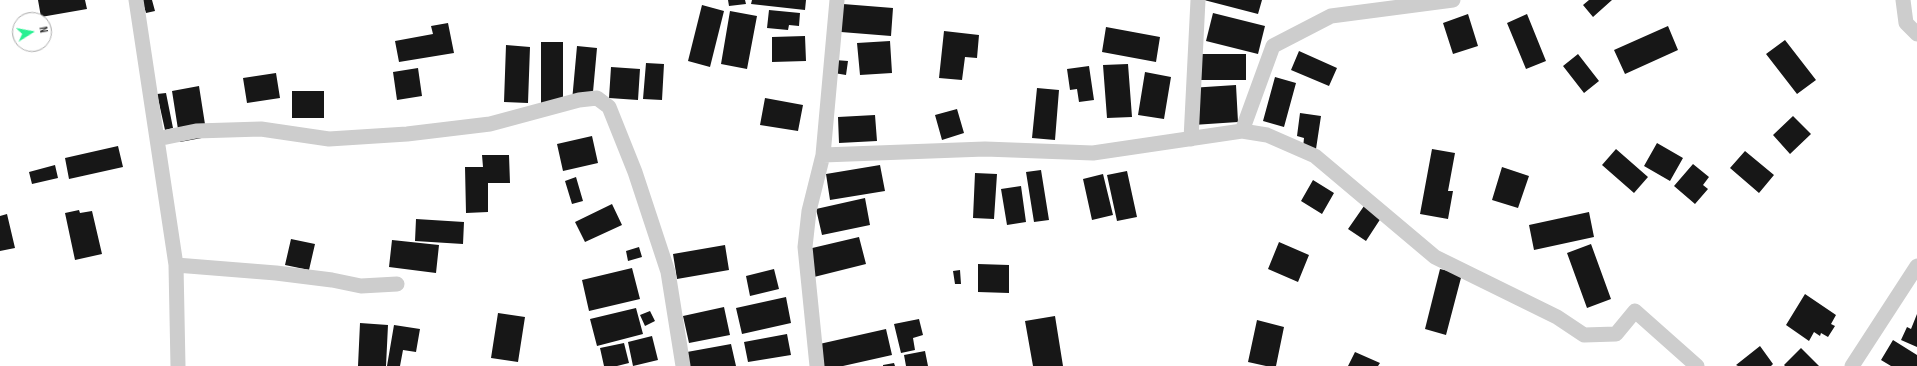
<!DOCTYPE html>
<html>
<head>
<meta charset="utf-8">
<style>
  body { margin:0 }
  #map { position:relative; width:1917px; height:366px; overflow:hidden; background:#fff; font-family:"Sofia Sans Condensed",sans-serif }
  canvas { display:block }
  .north { position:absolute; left:12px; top:12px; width:40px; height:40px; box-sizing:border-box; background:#fff; border:1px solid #acacac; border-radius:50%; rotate:79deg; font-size:11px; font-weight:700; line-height:16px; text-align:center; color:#303030 }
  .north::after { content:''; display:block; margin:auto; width:14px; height:18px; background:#28f092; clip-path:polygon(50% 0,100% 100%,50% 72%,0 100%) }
</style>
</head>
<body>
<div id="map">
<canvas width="1917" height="366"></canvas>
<div class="north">N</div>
</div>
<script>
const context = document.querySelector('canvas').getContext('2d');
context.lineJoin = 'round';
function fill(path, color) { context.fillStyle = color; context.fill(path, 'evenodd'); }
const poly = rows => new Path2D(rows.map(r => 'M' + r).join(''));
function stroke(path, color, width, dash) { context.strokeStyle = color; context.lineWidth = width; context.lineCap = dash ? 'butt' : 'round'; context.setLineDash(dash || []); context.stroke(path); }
const building = poly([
  [38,0,85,0,87,9,41,17],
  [142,0,152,0,155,11,146,13],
  [728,0,745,0,746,4,729,6],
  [752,0,806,0,805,10,751,4],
  [1204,0,1262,0,1258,14],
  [1589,0,1612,0,1593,17,1583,5],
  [843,4,893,8,891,36,841,32],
  [702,5,724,11,710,67,688,61],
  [769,10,800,13,799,26,789,25,788,30,767,28],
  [730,11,757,16,747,69,721,64],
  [1213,13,1265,26,1258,54,1206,41],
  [1468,14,1478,46,1453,54,1443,23],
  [1527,14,1546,61,1526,69,1507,23],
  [448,23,454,53,399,62,395,41,433,34,431,26],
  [1668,26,1678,50,1625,74,1614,50],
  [1106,27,1160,37,1156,62,1102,52],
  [944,31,979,35,977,58,965,57,962,80,939,78],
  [805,36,806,61,772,62,772,37],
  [1785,40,1816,80,1797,94,1766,54],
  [890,41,892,73,860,75,857,43],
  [541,42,563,42,563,105,541,105],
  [506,45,530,47,528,103,504,102],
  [577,46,597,48,592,103,572,101],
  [1299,51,1337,68,1329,86,1291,70],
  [1197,54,1246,54,1246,80,1197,80],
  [1578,54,1599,81,1584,93,1563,66],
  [835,60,848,61,846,75,834,73],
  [646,63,664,64,662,100,643,99],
  [1128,64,1132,117,1107,118,1103,65],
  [1089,66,1094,100,1079,102,1077,89,1070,90,1067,69],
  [611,67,640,69,638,100,609,98],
  [418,68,422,96,397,100,393,72],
  [1145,72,1171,77,1164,119,1138,115],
  [276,73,280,98,247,103,243,78],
  [1275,77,1296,83,1284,127,1263,121],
  [1236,85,1238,122,1193,125,1190,88],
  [199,86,207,137,180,142,172,91],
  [1037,88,1059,90,1055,140,1032,138],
  [292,91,324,91,324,118,292,118],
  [166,93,173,128,165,130,157,94],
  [765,98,803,105,798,131,760,125],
  [957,109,964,133,942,140,935,115],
  [1300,113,1321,116,1316,149,1303,148,1304,138,1297,136],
  [875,115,877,141,839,143,838,117],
  [1793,116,1811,134,1790,154,1773,135],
  [592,136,598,163,563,171,557,144],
  [1657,143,1683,158,1670,181,1644,166],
  [118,146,123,167,69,179,65,158],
  [1432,149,1455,153,1448,191,1453,191,1448,219,1420,214],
  [1616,149,1648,177,1634,193,1602,165],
  [1745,151,1774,175,1759,193,1730,168],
  [482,155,509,155,510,183,488,183,488,212,466,213,465,167,483,167],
  [1693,164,1709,177,1703,185,1708,189,1695,204,1674,186],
  [55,165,58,178,32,184,29,172],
  [880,165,885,191,830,200,826,174],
  [1502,167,1529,176,1518,208,1492,200],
  [1041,170,1049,220,1034,222,1026,172],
  [1127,171,1137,217,1117,221,1107,175],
  [975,173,997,174,994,219,973,218],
  [1103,174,1113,215,1092,220,1083,179],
  [576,177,583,201,572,204,565,181],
  [1313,180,1334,193,1322,214,1301,201],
  [1021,186,1026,222,1007,225,1001,189],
  [865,198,870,225,822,235,816,209],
  [612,204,622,225,585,242,575,222],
  [1364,206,1381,218,1366,241,1348,229],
  [79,210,80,213,92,211,102,254,75,260,65,213],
  [1589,212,1594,237,1534,250,1529,225],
  [7,214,15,248,0,251,0,216],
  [416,219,464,222,463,244,415,241],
  [859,237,866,264,814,277,808,249],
  [291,239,315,244,309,270,285,265],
  [392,240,439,245,436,273,389,267],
  [1279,242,1309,255,1298,282,1268,269],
  [1591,244,1611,299,1587,308,1567,253],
  [725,245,729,270,677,279,673,254],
  [639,247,642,257,628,261,626,251],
  [978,264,1009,265,1009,293,978,292],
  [632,268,640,299,589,311,582,280],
  [774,269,779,289,750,296,746,276],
  [1440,269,1462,274,1446,335,1425,329],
  [960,270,961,284,955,284,953,271],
  [1805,294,1836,315,1831,324,1835,326,1828,337,1821,333,1820,336,1814,332,1809,341,1786,325],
  [786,297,791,323,742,334,736,308],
  [724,307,730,335,689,343,683,316],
  [636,308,643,334,597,346,590,319],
  [650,311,655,321,645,326,640,315],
  [498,313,525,317,518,362,491,358],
  [1917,314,1917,347,1901,340,1907,327,1911,329],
  [1055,316,1063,366,1033,366,1025,321],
  [919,319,923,335,913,338,915,350,901,353,894,324],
  [1257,320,1284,327,1276,366,1266,366,1248,362],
  [360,323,388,325,386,366,358,366],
  [394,325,420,329,416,352,403,350,400,366,387,366],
  [886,329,892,355,843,366,824,366,815,345],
  [787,334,791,355,748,362,744,342],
  [652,336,658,360,633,366,628,342],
  [1893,340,1917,355,1917,366,1891,366,1881,360],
  [624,343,629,363,617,366,604,366,600,348],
  [731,344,736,366,689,366,687,352],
  [1760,346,1773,364,1771,366,1738,366,1736,365],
  [1801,348,1819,366,1785,366,1784,365],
  [925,351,928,366,906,366,904,355],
  [1355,352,1380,363,1378,366,1348,366],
  [894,363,895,366,883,366,883,365]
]);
const minor = poly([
  [136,0,176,265,178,366],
  [1903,0,1906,23,1917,34],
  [1242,131,1273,46,1331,16,1453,0],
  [157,139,196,131,261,129,329,139,407,134,490,124,579,100,597,98,609,107,635,172,668,272,683,366],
  [1191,139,1198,0],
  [823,155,985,149,1093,153,1242,131,1267,135,1315,156,1435,257,1557,317,1584,335,1616,334,1635,311,1697,366],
  [176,265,276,273,332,280,361,286,397,284],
  [817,366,805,247,809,211,823,155,837,0],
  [1852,366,1917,266]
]);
fill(building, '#171717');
stroke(minor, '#cdcdcd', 15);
</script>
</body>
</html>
